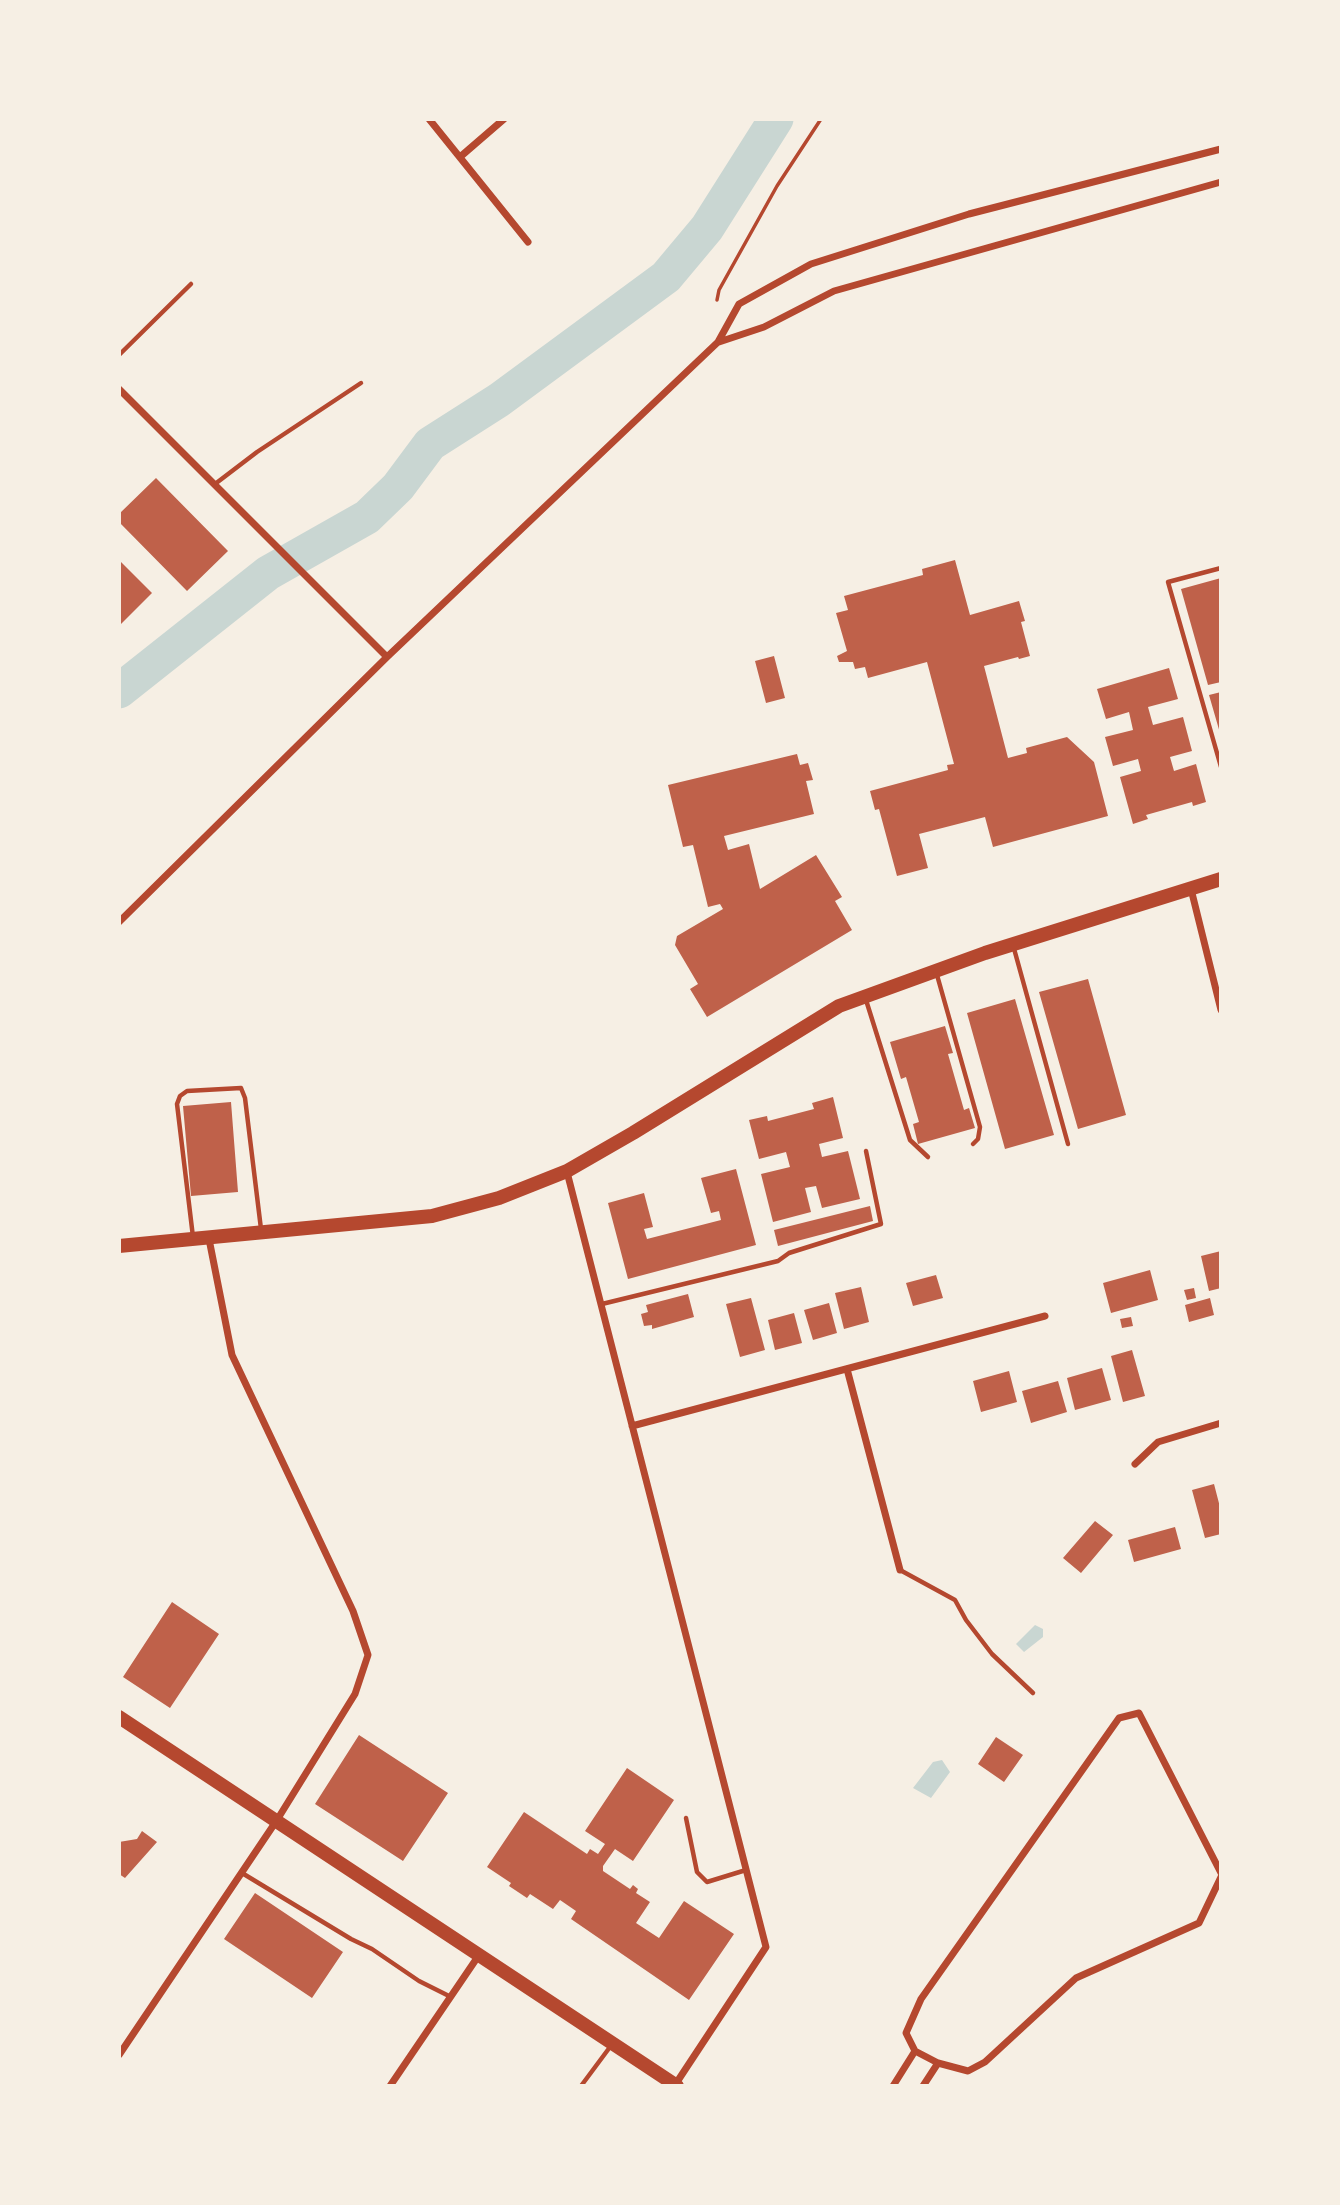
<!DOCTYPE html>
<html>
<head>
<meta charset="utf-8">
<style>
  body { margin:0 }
  #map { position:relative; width:1340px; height:2205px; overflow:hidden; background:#f6efe4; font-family:Roboto,sans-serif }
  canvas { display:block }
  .frame { position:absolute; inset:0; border:121px solid #f6efe4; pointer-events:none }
</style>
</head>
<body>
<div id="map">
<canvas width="1340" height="2205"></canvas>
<div class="frame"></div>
</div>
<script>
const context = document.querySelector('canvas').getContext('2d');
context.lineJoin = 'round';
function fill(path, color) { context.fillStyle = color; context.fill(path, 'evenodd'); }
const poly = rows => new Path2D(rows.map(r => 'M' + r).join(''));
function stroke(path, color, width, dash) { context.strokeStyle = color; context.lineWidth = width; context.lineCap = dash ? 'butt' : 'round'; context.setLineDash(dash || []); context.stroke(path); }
const water = poly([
  [1035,1625,1043,1629,1043,1637,1024,1652,1016,1644],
  [942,1760,950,1772,931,1798,913,1788,933,1762]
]);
const river = poly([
  [119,691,268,573,367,517,398,487,430,444,499,400,666,277,707,228,776,119]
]);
const building = poly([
  [156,478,228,551,187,591,119,522,119,514],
  [119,560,152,593,119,626],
  [955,560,970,615,1019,601,1025,621,1021,622,1030,656,1019,659,1018,657,984,666,1008,758,1027,753,1026,748,1067,737,1094,762,1108,816,993,847,985,817,919,834,928,868,897,876,879,809,875,810,870,791,948,770,947,765,954,764,927,662,868,678,865,667,855,669,853,662,839,662,837,656,847,651,836,613,848,610,844,596,923,575,922,569],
  [1221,578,1221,682,1208,685,1181,589],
  [774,656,785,698,766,703,755,661],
  [1169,668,1178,699,1148,707,1153,725,1183,717,1192,751,1170,757,1174,771,1196,764,1206,802,1193,806,1192,802,1146,815,1148,819,1133,824,1120,777,1141,771,1138,759,1113,766,1105,737,1133,730,1129,712,1106,719,1097,689],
  [1221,692,1221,733,1220,733,1209,695],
  [797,754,800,765,808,763,813,780,806,781,814,814,724,836,728,850,749,844,760,889,816,855,842,897,835,901,852,930,707,1017,690,989,698,984,675,945,677,936,723,909,720,904,708,907,693,845,683,847,668,785],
  [1088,979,1126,1115,1078,1129,1039,992],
  [1015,999,1054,1135,1005,1149,967,1013],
  [945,1026,953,1053,948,1054,964,1110,969,1108,975,1128,918,1144,913,1124,919,1122,906,1077,901,1079,890,1042],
  [833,1097,843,1138,819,1144,822,1157,848,1151,860,1199,822,1208,816,1186,805,1188,811,1212,773,1222,761,1174,790,1167,786,1152,759,1159,749,1120,767,1116,768,1121,814,1109,812,1103],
  [231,1102,238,1192,191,1196,183,1106],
  [736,1169,756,1245,628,1279,608,1203,644,1193,653,1227,644,1229,647,1239,721,1220,719,1211,711,1213,701,1178],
  [870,1206,873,1221,778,1246,774,1230],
  [1221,1251,1221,1288,1209,1291,1201,1256],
  [1150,1270,1158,1300,1111,1313,1103,1283],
  [936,1275,943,1298,913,1306,906,1283],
  [861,1287,869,1322,844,1329,835,1293],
  [1194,1288,1196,1298,1187,1300,1184,1290],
  [688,1294,694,1317,652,1329,652,1325,644,1326,641,1314,648,1312,646,1305],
  [751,1298,765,1350,740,1357,726,1304],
  [1210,1298,1214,1315,1189,1322,1185,1305],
  [829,1303,837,1333,813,1340,804,1310],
  [794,1313,802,1343,775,1350,768,1320],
  [1131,1317,1133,1326,1122,1328,1120,1319],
  [1132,1350,1145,1396,1123,1402,1111,1356],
  [1102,1368,1111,1400,1075,1410,1067,1378],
  [1009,1371,1017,1402,981,1412,973,1381],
  [1058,1381,1067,1412,1031,1423,1022,1391],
  [1214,1484,1221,1511,1221,1534,1205,1538,1192,1490],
  [1095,1521,1113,1535,1081,1573,1063,1558],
  [1175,1527,1181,1549,1134,1562,1128,1540],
  [172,1602,219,1634,170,1708,123,1677],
  [359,1735,448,1793,403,1861,315,1804],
  [996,1737,1023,1755,1004,1782,978,1764],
  [627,1768,674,1800,633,1861,615,1849,603,1866,603,1871,630,1889,633,1885,638,1889,636,1893,650,1902,636,1923,659,1938,684,1901,734,1934,689,2000,571,1919,576,1911,560,1900,553,1909,530,1894,527,1898,509,1886,511,1883,487,1867,524,1812,587,1854,590,1849,598,1854,605,1844,585,1831],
  [142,1831,157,1842,125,1878,119,1874,119,1842,137,1839],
  [255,1893,343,1952,312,1998,224,1939]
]);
const path = poly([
  [717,300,719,290,777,186,821,119]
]);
const service = poly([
  [119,355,191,284],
  [215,484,257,452,361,383],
  [1221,568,1168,582,1221,767],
  [1013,945,1068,1144],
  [937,975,980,1127,978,1139,973,1144],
  [866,1000,910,1140,928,1157],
  [193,1237,177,1104,180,1096,187,1091,241,1088,245,1098,261,1229],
  [602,1304,778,1261,789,1253,881,1224,866,1151],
  [900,1570,955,1600,966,1620,992,1654,1033,1693],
  [686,1818,697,1872,707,1882,746,1870],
  [242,1873,351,1939,372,1949,419,1981,451,1997],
  [581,2086,610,2047]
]);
const minor = poly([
  [429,119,528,242],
  [460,157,504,119],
  [719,342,764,327,834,291,1221,182],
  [119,389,387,657],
  [1191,889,1221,1010],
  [119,922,387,657,718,342,739,304,811,264,969,214,1221,149],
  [567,1172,766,1947,675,2085],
  [847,1369,900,1570],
  [632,1426,1045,1316],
  [1135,1464,1158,1442,1221,1423],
  [1221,1873,1139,1713,1119,1718,921,1999,906,2033,915,2051,938,2063,968,2071,985,2062,1076,1978,1199,1923,1221,1877],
  [119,2055,277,1820,355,1694,368,1655,353,1611,232,1355,209,1239],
  [390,2086,479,1955],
  [893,2086,915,2051],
  [923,2086,938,2063]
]);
const secondary = poly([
  [119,1246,432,1216,499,1198,567,1171,633,1133,839,1006,985,953,1221,879]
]);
const primary = poly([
  [119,1717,677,2086]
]);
fill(water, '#c9d6d2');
stroke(river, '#c9d6d2', 35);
fill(building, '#bf614a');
stroke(path, '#b5482f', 3.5);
stroke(service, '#b5482f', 4.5);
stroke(minor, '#b5482f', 7);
stroke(secondary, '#b5482f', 14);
stroke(primary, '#b5482f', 14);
</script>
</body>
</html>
